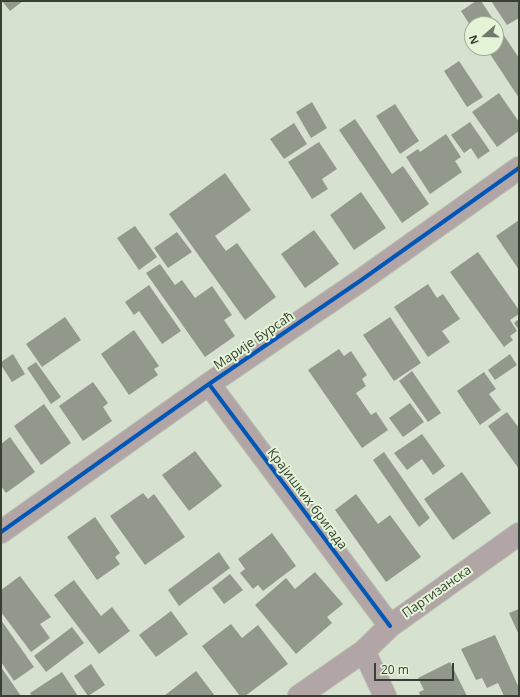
<!DOCTYPE html>
<html>
<head>
<meta charset="utf-8">
<style>
  body { margin:0 }
  #map { position:relative; width:520px; height:697px; overflow:hidden; background:#d7e1d0; font-family:"Open Sans",sans-serif }
  canvas { display:block }
  .frame { position:absolute; inset:0; border:2px solid #383f34; pointer-events:none }
  .north { position:absolute; left:464px; top:16px; width:40px; height:40px; box-sizing:border-box; background:#e3f4d7; border:1px solid #9fac96; border-radius:50%; rotate:250deg; font-size:11px; font-weight:700; line-height:16px; text-align:center; color:#383f34 }
  .north::after { content:''; display:block; margin:auto; width:14px; height:18px; background:#70786b; clip-path:polygon(50% 0,100% 100%,50% 72%,0 100%) }
  .scale { position:absolute; left:374px; top:663px; width:80px; height:18px; box-sizing:border-box; border:2px solid #383f34; border-top:0; padding-left:5px; font-size:12px; line-height:14px; white-space:nowrap; color:#383f34; -webkit-text-stroke:3px #e3f4d7; paint-order:stroke }
</style>
</head>
<body>
<div id="map">
<canvas width="520" height="697"></canvas>
<div class="frame"></div>
<div class="north">N</div>
<div class="scale">20 m</div>
</div>
<script>
const context = document.querySelector('canvas').getContext('2d');
context.lineJoin = 'round';
function fill(path, color) { context.fillStyle = color; context.fill(path, 'evenodd'); }
const poly = rows => new Path2D(rows.map(r => 'M' + r).join(''));
function stroke(path, color, width, dash) { context.strokeStyle = color; context.lineWidth = width; context.lineCap = dash ? 'butt' : 'round'; context.setLineDash(dash || []); context.stroke(path); }
function write(font, color, halo, rows, align = 'center') {
  context.font = font + ' "Open Sans",sans-serif'; context.lineWidth = 4; context.setLineDash([]); context.textBaseline = 'middle'; context.strokeStyle = halo; context.fillStyle = color; for (const [text, x, y, turn = 0] of rows) {
    context.save(); context.translate(x, y); context.rotate((+turn || 0) * Math.PI / 180); context.textAlign = isNaN(turn) ? turn : align; if (halo) context.strokeText(text, 0, 0); context.fillText(text, 0, 0); context.restore();
  }
}
const building = poly([
  [2,1,23,1,10,11],
  [476,1,481,1,519,58,519,98,486,48,496,48,496,24,472,24,472,28,461,11],
  [491,1,519,1,519,18,507,25],
  [459,61,483,97,467,107,444,71],
  [499,93,519,122,519,131,497,147,472,112],
  [312,102,327,128,311,138,296,112],
  [395,104,419,141,400,154,376,116],
  [355,119,392,174,403,166,429,204,402,223,339,130],
  [470,122,490,151,478,159,471,148,464,153,451,135],
  [294,123,307,144,284,159,270,139],
  [446,134,461,157,455,161,462,172,430,194,406,157,418,149,420,152],
  [319,142,337,169,322,179,328,189,312,199,288,162],
  [225,173,251,210,215,236,226,251,237,243,276,297,245,320,169,214],
  [361,192,386,228,354,250,330,215],
  [519,220,519,270,496,236],
  [135,226,157,257,139,270,117,238],
  [314,230,339,264,305,288,281,254],
  [177,232,192,252,168,268,154,248],
  [478,252,519,310,519,314,510,320,517,331,510,336,513,340,504,347,450,272],
  [160,264,175,285,182,280,195,298,212,286,232,315,224,320,235,336,205,357,146,273],
  [428,284,437,298,443,294,460,319,442,331,450,342,428,357,394,307],
  [149,285,181,331,162,344,139,311,134,315,125,302],
  [65,317,81,340,42,367,26,344],
  [390,317,421,363,394,381,363,335],
  [519,319,519,330,514,323],
  [134,330,159,366,154,369,158,375,129,395,101,354],
  [339,349,344,356,351,351,367,375,362,379,366,386,356,393,371,415,376,412,388,430,362,448,308,370],
  [13,354,25,374,12,382,1,365,1,362],
  [510,354,517,365,495,380,488,370],
  [36,362,61,397,51,404,27,368],
  [412,371,441,413,428,422,399,381],
  [484,372,496,389,489,394,501,410,480,425,457,391],
  [93,382,108,403,103,407,112,421,83,441,59,406],
  [410,403,424,422,403,437,389,418],
  [44,404,71,443,41,465,14,426],
  [507,412,519,428,519,469,488,426],
  [422,434,445,466,433,475,422,459,407,470,394,453],
  [10,437,35,472,6,493,1,486,1,444],
  [195,451,222,486,189,511,162,475],
  [384,452,430,518,419,527,373,460],
  [462,472,491,513,453,540,424,499],
  [143,493,148,499,154,494,185,537,145,565,110,516],
  [356,494,378,524,390,515,421,557,386,582,335,510],
  [95,517,120,553,115,557,120,564,97,580,67,537],
  [272,533,296,566,263,591,258,585,253,589,240,573,245,569,238,559],
  [219,552,230,568,179,606,168,590],
  [315,572,343,604,327,617,332,623,296,654,255,605,286,578,295,589],
  [230,574,243,590,224,604,212,588],
  [20,576,51,617,40,624,50,638,31,652,1,612,1,590],
  [74,580,101,616,112,607,130,631,99,654,54,595],
  [519,609,519,635,509,613],
  [171,611,188,634,156,657,139,635],
  [1,620,34,667,14,681,1,662],
  [231,624,242,638,258,625,288,664,245,696,240,696,202,646],
  [72,627,84,643,46,672,34,656],
  [495,635,519,688,519,696,504,696,498,683,487,688,482,678,476,680,461,649],
  [450,662,467,696,420,696,419,692,424,690,418,678],
  [91,664,105,685,88,696,74,676],
  [1,667,21,696,2,696],
  [196,671,215,696,164,696],
  [62,672,78,696,32,696,30,693]
]);
const minor = poly([
  [209,384,390,626],
  [1,532,209,384,360,281,519,168],
  [364,651,385,696],
  [299,696,364,651,390,626,519,534]
]);
const cycleway = poly([
  [209,384,390,626],
  [1,532,209,384,360,281,519,168]
]);
const streetNames = [
  ["Марије Бурсаћ",254,341,-34],
  ["Крајишких бригада",307,499,53],
  ["Партизанска",437,592,-35]
];
fill(building, '#92998c');
stroke(minor, '#b8bfb2', 24);
stroke(minor, '#b2a5a6', 22);
stroke(cycleway, '#0057b8', 4);
write('13px', '#383f34', '#e3f4d7', streetNames);
</script>
</body>
</html>
